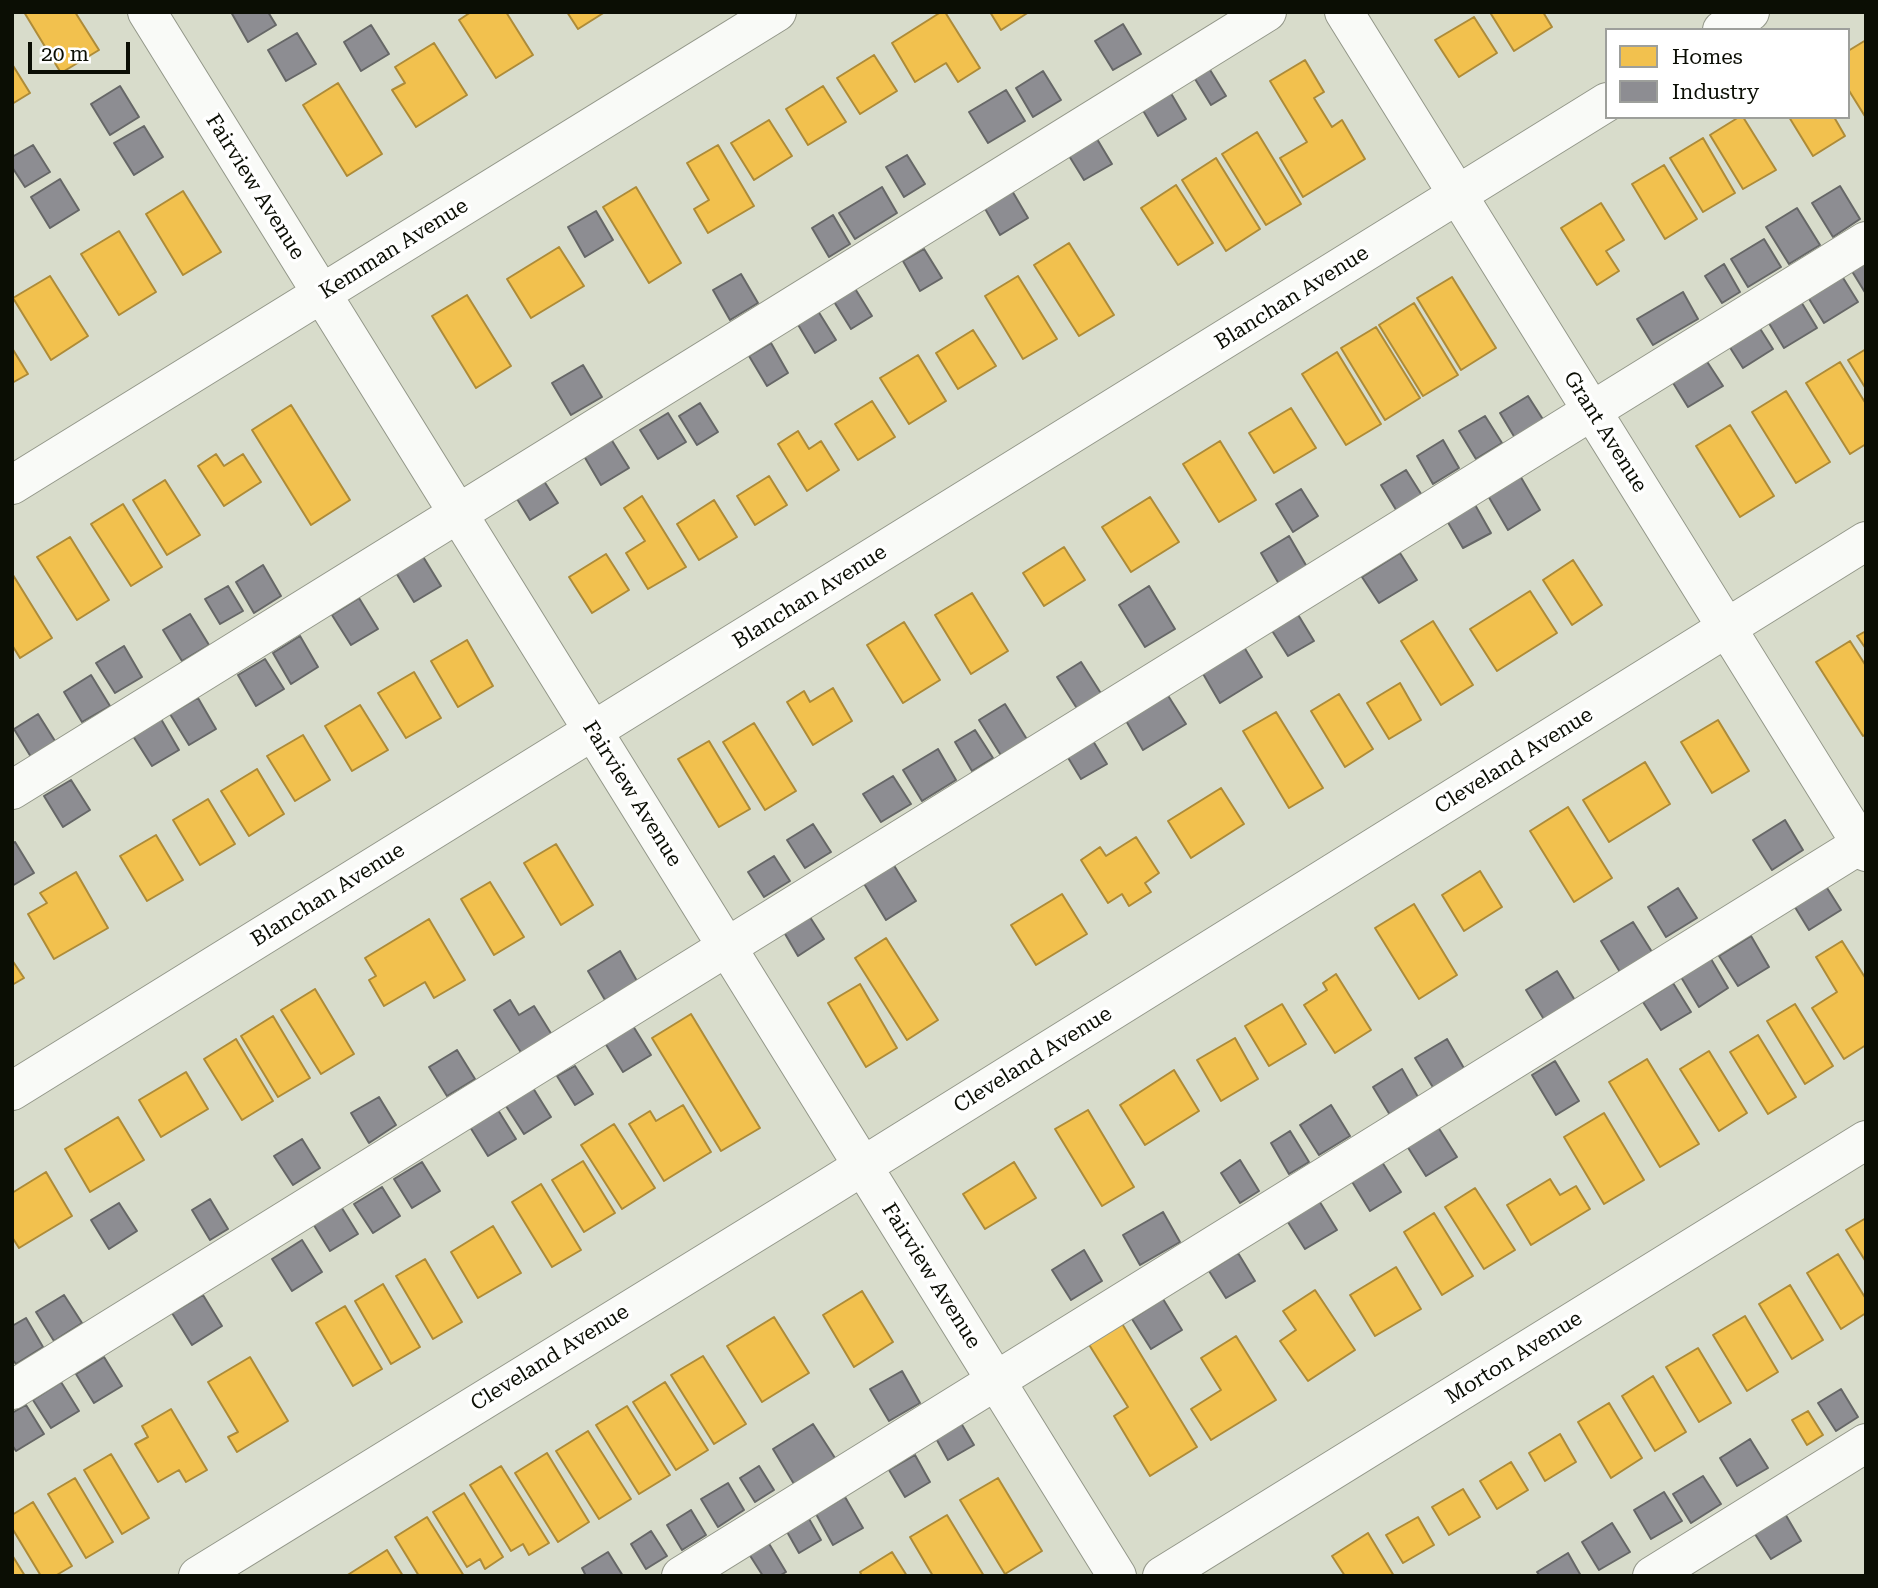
<!DOCTYPE html>
<html>
<head>
<meta charset="utf-8">
<style>
  body { margin:0 }
  #map { position:relative; width:1878px; height:1588px; overflow:hidden; background:#d8dccb; font-family:"Roboto Serif",serif }
  canvas { display:block }
  .frame { position:absolute; inset:0; border:14px solid #0b0e04; pointer-events:none }
  .legend { position:absolute; left:1605px; top:28px; width:245px; height:91px; box-sizing:border-box; background:#fff; border:2px solid #9d9f9b; margin:0; padding:9px 12px; list-style:none; font-size:21px; color:#0b0e04 }
  .legend li { display:flex; align-items:center; gap:14px; height:35px }
  .legend b { width:35px; border:2px solid #9d9f9b }
  .scale { position:absolute; left:28px; top:42px; width:102px; height:32px; box-sizing:border-box; border:4px solid #0b0e04; border-top:0; padding-left:9px; font-size:21px; line-height:24px; white-space:nowrap; color:#0b0e04; -webkit-text-stroke:5px #fff; paint-order:stroke }
</style>
</head>
<body>
<div id="map">
<canvas width="1878" height="1588"></canvas>
<div class="frame"></div>
<ul class="legend">
<li><b style="height:19px;background:#f2c14e"></b>Homes</li>
<li><b style="height:19px;background:#8d8d92"></b>Industry</li>
</ul>
<div class="scale">20 m</div>
</div>
<script>
const context = document.querySelector('canvas').getContext('2d');
context.lineJoin = 'round';
function fill(path, color) { context.fillStyle = color; context.fill(path, 'evenodd'); }
const poly = rows => new Path2D(rows.map(r => 'M' + r).join(''));
function stroke(path, color, width, dash) { context.strokeStyle = color; context.lineWidth = width; context.lineCap = dash ? 'butt' : 'round'; context.setLineDash(dash || []); context.stroke(path); }
function write(font, color, halo, rows, align = 'center') {
  context.font = font + ' "Roboto Serif",serif'; context.lineWidth = 7; context.setLineDash([]); context.textBaseline = 'middle'; context.strokeStyle = halo; context.fillStyle = color; for (const [text, x, y, turn = 0] of rows) {
    context.save(); context.translate(x, y); context.rotate((+turn || 0) * Math.PI / 180); context.textAlign = isNaN(turn) ? turn : align; if (halo) context.strokeText(text, 0, 0); context.fillText(text, 0, 0); context.restore();
  }
}
const homes = poly([
  [24,12,75,12,99,50,61,73,24,12],
  [471,12,506,12,533,55,496,78,459,20,471,12],
  [567,12,605,12,578,29,567,12],
  [941,12,945,12,980,68,958,82,946,63,915,82,892,43,941,12],
  [990,12,1029,12,1001,30,990,12],
  [1494,12,1543,12,1552,27,1514,51,1491,14,1494,12],
  [1474,17,1497,53,1459,77,1435,40,1474,17],
  [1866,40,1866,118,1848,89,1848,51,1866,40],
  [434,43,467,95,416,127,392,90,405,83,395,67,434,43],
  [874,55,897,91,860,114,837,78,874,55],
  [1305,60,1324,92,1314,98,1332,127,1342,120,1365,159,1303,197,1280,158,1307,142,1270,81,1305,60],
  [12,64,30,93,12,104,12,64],
  [338,83,382,154,347,176,303,105,338,83],
  [823,86,846,122,808,145,786,109,823,86],
  [1739,117,1743,117,1776,170,1743,189,1710,135,1739,117],
  [1789,117,1834,117,1845,136,1813,156,1789,117],
  [769,120,792,156,754,180,731,143,769,120],
  [1257,132,1301,204,1266,225,1222,154,1257,132],
  [1703,138,1735,193,1703,212,1670,158,1703,138],
  [718,145,754,206,708,233,694,209,709,200,687,163,718,145],
  [1216,158,1260,229,1226,251,1182,180,1216,158],
  [1664,165,1697,219,1665,239,1632,184,1664,165],
  [1176,185,1213,243,1178,265,1141,208,1176,185],
  [636,187,681,263,649,283,603,207,636,187],
  [183,191,221,252,183,275,146,214,183,191],
  [1601,203,1624,240,1606,251,1619,271,1597,285,1561,228,1601,203],
  [119,231,156,292,119,315,81,254,119,231],
  [1069,243,1114,315,1079,336,1034,265,1069,243],
  [559,247,584,286,531,318,507,279,559,247],
  [50,276,88,336,51,360,13,298,50,276],
  [1018,276,1057,339,1023,359,985,296,1018,276],
  [1452,277,1496,348,1461,370,1417,298,1452,277],
  [467,295,511,366,476,388,432,316,467,295],
  [1414,303,1458,375,1423,396,1379,325,1414,303],
  [1376,327,1420,398,1385,420,1341,348,1376,327],
  [973,330,996,366,958,389,936,353,973,330],
  [12,348,28,374,12,383,12,348],
  [1866,349,1866,389,1848,360,1866,349],
  [1337,352,1381,424,1346,445,1302,374,1337,352],
  [918,355,946,401,909,424,880,378,918,355],
  [1840,362,1866,404,1866,444,1850,454,1806,383,1840,362],
  [1786,391,1830,462,1796,483,1752,412,1786,391],
  [872,401,895,437,858,460,835,424,872,401],
  [291,405,350,500,311,525,252,430,291,405],
  [1291,408,1316,448,1274,473,1249,433,1291,408],
  [1730,425,1774,496,1740,517,1696,446,1730,425],
  [798,431,809,449,821,441,839,470,807,491,778,444,798,431],
  [1220,441,1256,500,1219,522,1183,464,1220,441],
  [216,454,224,466,243,454,261,482,224,506,198,466,216,454],
  [769,476,787,505,755,525,737,496,769,476],
  [165,480,200,535,167,555,133,500,165,480],
  [642,496,686,567,648,589,626,553,645,541,624,508,642,496],
  [1150,497,1179,542,1131,572,1102,527,1150,497],
  [714,500,737,537,699,560,677,524,714,500],
  [123,504,162,567,131,586,91,524,123,504],
  [70,537,109,600,77,620,37,557,70,537],
  [1064,547,1085,580,1044,606,1023,573,1064,547],
  [606,554,629,590,592,613,569,577,606,554],
  [1573,560,1602,605,1572,625,1543,580,1573,560],
  [13,575,52,638,20,658,12,645,13,575],
  [1530,591,1557,633,1497,671,1470,629,1530,591],
  [972,593,1008,651,971,674,935,615,972,593],
  [1433,621,1473,685,1441,705,1401,641,1433,621],
  [904,622,940,680,903,703,867,645,904,622],
  [1866,631,1866,649,1857,636,1866,631],
  [467,640,493,686,458,707,431,661,467,640],
  [1850,641,1866,666,1866,734,1863,736,1816,662,1850,641],
  [414,672,441,718,406,738,378,693,414,672],
  [1400,683,1421,720,1389,739,1367,703,1400,683],
  [833,688,852,721,813,745,787,702,804,691,810,702,833,688],
  [1339,694,1373,749,1345,767,1311,711,1339,694],
  [360,705,388,750,352,771,325,726,360,705],
  [1276,712,1323,788,1289,808,1243,731,1276,712],
  [1718,720,1749,771,1712,793,1681,742,1718,720],
  [754,723,796,791,765,810,723,742,754,723],
  [303,735,330,780,295,801,267,756,303,735],
  [709,741,750,809,719,827,678,759,709,741],
  [1645,762,1670,804,1609,842,1583,800,1645,762],
  [257,769,284,814,249,836,221,791,257,769],
  [1221,788,1244,824,1191,858,1168,821,1221,788],
  [208,799,235,844,200,865,173,820,208,799],
  [1568,807,1612,878,1574,902,1530,831,1568,807],
  [156,835,183,880,147,901,120,856,156,835],
  [1136,837,1159,873,1145,883,1151,892,1129,906,1122,894,1108,903,1081,860,1100,847,1106,856,1136,837],
  [556,844,593,905,561,925,524,863,556,844],
  [1480,871,1502,907,1464,931,1442,895,1480,871],
  [76,872,108,928,54,959,28,914,47,903,40,893,76,872],
  [490,882,524,937,494,955,461,899,490,882],
  [1062,894,1087,934,1036,965,1011,925,1062,894],
  [1414,904,1457,975,1419,999,1375,928,1414,904],
  [429,919,465,980,434,998,425,982,384,1006,369,980,376,976,365,958,429,919],
  [886,938,938,1020,907,1040,855,958,886,938],
  [1842,941,1866,979,1866,1045,1844,1059,1812,1008,1837,992,1816,957,1842,941],
  [12,960,24,978,12,985,12,960],
  [1336,974,1371,1030,1335,1053,1304,1005,1327,990,1323,983,1336,974],
  [860,984,897,1048,866,1067,828,1003,860,984],
  [315,989,354,1054,321,1074,281,1010,315,989],
  [1282,1004,1306,1044,1269,1066,1245,1026,1282,1004],
  [1795,1004,1833,1066,1805,1084,1767,1021,1795,1004],
  [691,1014,760,1128,721,1151,652,1038,691,1014],
  [273,1016,310,1078,278,1097,241,1036,273,1016],
  [1758,1035,1796,1097,1768,1114,1730,1052,1758,1035],
  [1235,1038,1258,1079,1221,1101,1197,1060,1235,1038],
  [236,1039,273,1101,242,1120,204,1059,236,1039],
  [1709,1051,1747,1113,1719,1131,1680,1069,1709,1051],
  [1647,1059,1699,1144,1660,1167,1609,1082,1647,1059],
  [1174,1070,1199,1111,1145,1145,1120,1105,1174,1070],
  [186,1072,208,1109,161,1137,139,1100,186,1072],
  [683,1105,711,1152,664,1181,629,1124,650,1111,656,1121,683,1105],
  [1088,1110,1134,1187,1102,1206,1055,1129,1088,1110],
  [1604,1113,1644,1180,1604,1204,1564,1137,1604,1113],
  [118,1117,144,1160,90,1192,65,1149,118,1117],
  [614,1124,655,1188,622,1209,581,1145,614,1124],
  [583,1161,615,1213,584,1232,552,1180,583,1161],
  [1014,1162,1036,1198,985,1229,963,1194,1014,1162],
  [46,1172,72,1216,19,1248,12,1237,12,1193,46,1172],
  [1550,1179,1560,1195,1576,1186,1590,1209,1531,1245,1507,1205,1550,1179],
  [541,1184,581,1250,552,1267,512,1202,541,1184],
  [1475,1188,1515,1250,1484,1269,1445,1207,1475,1188],
  [1434,1213,1473,1276,1442,1295,1404,1232,1434,1213],
  [1866,1218,1866,1262,1846,1230,1866,1218],
  [493,1226,521,1273,478,1298,451,1252,493,1226],
  [1838,1254,1866,1299,1866,1313,1841,1329,1807,1273,1838,1254],
  [425,1259,462,1322,433,1339,396,1276,425,1259],
  [1396,1267,1421,1309,1375,1336,1350,1295,1396,1267],
  [383,1284,420,1347,391,1364,355,1301,383,1284],
  [1790,1285,1823,1340,1792,1359,1759,1304,1790,1285],
  [1315,1290,1355,1350,1308,1381,1280,1341,1296,1330,1283,1311,1315,1290],
  [862,1291,893,1342,854,1367,823,1315,862,1291],
  [345,1306,382,1369,353,1386,316,1323,345,1306],
  [1745,1316,1778,1372,1747,1391,1713,1335,1745,1316],
  [774,1317,809,1373,762,1402,727,1346,774,1317],
  [1121,1322,1197,1447,1150,1476,1114,1416,1128,1407,1088,1343,1121,1322],
  [1236,1336,1276,1400,1211,1440,1191,1409,1221,1390,1201,1358,1236,1336],
  [1698,1348,1731,1403,1699,1422,1666,1367,1698,1348],
  [703,1356,746,1424,714,1444,671,1375,703,1356],
  [250,1357,288,1421,237,1452,228,1437,238,1432,208,1382,250,1357],
  [1653,1376,1686,1432,1655,1451,1622,1396,1653,1376],
  [665,1382,708,1450,676,1470,633,1402,665,1382],
  [1609,1403,1642,1458,1611,1478,1578,1422,1609,1403],
  [627,1406,670,1475,639,1494,596,1425,627,1406],
  [171,1409,207,1470,186,1482,179,1470,158,1482,135,1444,148,1437,142,1426,171,1409],
  [1808,1411,1823,1435,1807,1445,1792,1420,1808,1411],
  [588,1431,631,1499,599,1519,556,1451,588,1431],
  [1560,1434,1576,1462,1545,1481,1529,1453,1560,1434],
  [547,1453,589,1522,558,1542,515,1473,547,1453],
  [111,1454,149,1518,122,1534,84,1470,111,1454],
  [1511,1462,1528,1490,1497,1509,1480,1481,1511,1462],
  [501,1466,549,1543,529,1555,523,1544,511,1551,470,1485,501,1466],
  [75,1478,113,1542,86,1558,48,1494,75,1478],
  [998,1478,1042,1551,1005,1574,960,1500,998,1478],
  [1463,1489,1480,1517,1449,1535,1432,1507,1463,1489],
  [464,1493,503,1557,485,1569,480,1559,467,1567,433,1512,464,1493],
  [33,1502,72,1566,55,1576,41,1576,12,1528,12,1515,33,1502],
  [947,1515,984,1576,933,1576,910,1537,947,1515],
  [427,1517,464,1576,419,1576,395,1537,427,1517],
  [1418,1517,1434,1545,1403,1563,1386,1535,1418,1517],
  [1368,1533,1394,1576,1345,1576,1332,1556,1368,1533],
  [387,1550,403,1576,346,1576,387,1550],
  [892,1552,907,1576,862,1576,860,1572,892,1552],
  [12,1555,25,1576,12,1576,12,1555]
]);
const industry = poly([
  [231,12,268,12,276,25,248,42,231,12],
  [1123,24,1141,54,1113,70,1095,41,1123,24],
  [371,25,389,54,361,71,344,42,371,25],
  [297,33,316,64,286,81,268,50,297,33],
  [1207,65,1226,96,1211,105,1192,74,1207,65],
  [1043,71,1061,100,1033,117,1016,88,1043,71],
  [120,86,139,117,110,135,91,104,120,86],
  [1006,90,1025,121,988,143,969,112,1006,90],
  [1169,90,1186,119,1158,136,1141,107,1169,90],
  [144,126,163,157,134,175,114,143,144,126],
  [1094,134,1112,164,1084,180,1066,151,1094,134],
  [33,145,50,172,25,187,12,167,12,157,33,145],
  [907,155,925,184,904,197,886,167,907,155],
  [60,179,79,210,50,228,31,197,60,179],
  [1840,186,1860,219,1833,237,1812,203,1840,186],
  [882,187,897,213,855,239,839,213,882,187],
  [1011,189,1028,218,1000,235,983,205,1011,189],
  [1797,208,1820,245,1789,264,1766,227,1797,208],
  [596,211,613,240,585,257,568,227,596,211],
  [833,215,850,244,829,257,812,228,833,215],
  [1764,239,1781,267,1748,287,1731,259,1764,239],
  [924,249,942,278,920,291,903,261,924,249],
  [1866,259,1866,294,1850,268,1866,259],
  [1724,264,1740,292,1722,303,1705,276,1724,264],
  [1840,273,1858,302,1824,323,1806,294,1840,273],
  [741,274,758,303,730,320,713,290,741,274],
  [854,287,872,316,851,329,833,300,854,287],
  [1683,292,1698,319,1653,345,1637,319,1683,292],
  [1800,300,1817,328,1784,348,1767,320,1800,300],
  [818,311,836,340,815,353,797,323,818,311],
  [1759,327,1773,349,1743,368,1729,346,1759,327],
  [771,343,788,373,767,386,749,356,771,343],
  [1704,357,1723,386,1688,407,1670,378,1704,357],
  [583,365,602,397,571,415,552,383,583,365],
  [1528,396,1544,421,1515,438,1500,413,1528,396],
  [700,403,718,432,697,445,679,416,700,403],
  [668,413,686,442,658,459,640,430,668,413],
  [1485,416,1502,443,1476,459,1459,431,1485,416],
  [611,439,629,468,601,485,584,456,611,439],
  [1443,440,1459,468,1433,484,1417,456,1443,440],
  [1406,470,1423,497,1398,513,1381,485,1406,470],
  [1519,474,1540,510,1508,530,1487,494,1519,474],
  [542,478,558,503,530,520,514,494,542,478],
  [1301,489,1318,516,1293,532,1276,504,1301,489],
  [1474,503,1491,533,1463,548,1446,519,1474,503],
  [1289,536,1307,567,1279,584,1261,553,1289,536],
  [1400,553,1417,580,1379,603,1362,577,1400,553],
  [422,555,441,586,414,602,395,571,422,555],
  [263,565,281,596,254,613,236,582,263,565],
  [228,586,243,611,220,624,205,599,228,586],
  [1149,586,1175,629,1145,647,1119,605,1149,586],
  [359,598,378,629,351,645,332,615,359,598],
  [1297,613,1314,641,1288,656,1271,629,1297,613],
  [190,614,209,645,182,661,163,630,190,614],
  [300,636,318,667,291,684,273,653,300,636],
  [124,646,142,677,115,693,96,663,124,646],
  [1244,647,1262,677,1220,703,1202,672,1244,647],
  [265,659,284,689,256,706,238,675,265,659],
  [1081,662,1102,695,1078,710,1057,677,1081,662],
  [91,675,110,706,82,722,64,692,91,675],
  [1167,694,1186,724,1143,750,1125,719,1167,694],
  [198,698,216,729,189,745,170,714,198,698],
  [1005,704,1028,741,1002,757,979,720,1005,704],
  [38,714,55,741,31,757,14,729,38,714],
  [161,719,179,750,152,766,133,736,161,719],
  [975,730,993,758,972,771,955,742,975,730],
  [1090,736,1107,764,1081,779,1064,751,1090,736],
  [938,749,956,780,922,801,903,770,938,749],
  [893,776,911,804,881,822,863,794,893,776],
  [71,780,90,810,63,827,44,796,71,780],
  [1785,820,1803,850,1772,870,1753,840,1785,820],
  [813,824,831,852,805,868,787,840,813,824],
  [15,842,34,873,12,886,12,844,15,842],
  [774,856,790,881,764,897,748,872,774,856],
  [890,859,916,901,886,920,860,877,890,859],
  [1822,880,1841,910,1809,930,1790,899,1822,880],
  [1678,888,1697,918,1666,937,1648,907,1678,888],
  [806,911,824,939,798,956,781,927,806,911],
  [1633,922,1652,952,1620,972,1601,941,1633,922],
  [1751,936,1769,967,1738,986,1719,956,1751,936],
  [620,951,637,981,605,1000,588,971,620,951],
  [1711,959,1728,988,1699,1007,1681,977,1711,959],
  [1557,971,1576,1002,1545,1021,1526,990,1557,971],
  [1673,983,1691,1012,1661,1030,1643,1002,1673,983],
  [510,1000,519,1015,534,1006,552,1035,522,1054,494,1010,510,1000],
  [633,1026,651,1055,623,1072,605,1043,633,1026],
  [1447,1039,1465,1070,1434,1089,1415,1058,1447,1039],
  [457,1050,475,1079,447,1096,429,1067,457,1050],
  [1555,1061,1579,1101,1556,1115,1532,1075,1555,1061],
  [575,1066,593,1094,575,1105,557,1076,575,1066],
  [1402,1069,1418,1097,1390,1115,1373,1087,1402,1069],
  [533,1088,551,1117,524,1134,506,1106,533,1088],
  [379,1097,396,1125,369,1143,351,1113,379,1097],
  [1331,1105,1350,1136,1319,1155,1300,1125,1331,1105],
  [498,1110,516,1139,488,1156,470,1127,498,1110],
  [1438,1127,1457,1157,1426,1176,1407,1146,1438,1127],
  [1290,1131,1309,1162,1289,1174,1271,1143,1290,1131],
  [302,1139,320,1168,293,1185,274,1156,302,1139],
  [1240,1160,1259,1191,1240,1203,1221,1173,1240,1160],
  [422,1162,440,1191,412,1208,394,1179,422,1162],
  [1382,1162,1401,1192,1370,1211,1351,1180,1382,1162],
  [382,1187,400,1216,373,1233,354,1204,382,1187],
  [210,1199,228,1229,210,1240,192,1210,210,1199],
  [1318,1199,1337,1230,1305,1249,1286,1219,1318,1199],
  [119,1203,137,1231,109,1249,91,1220,119,1203],
  [340,1205,358,1234,330,1251,312,1222,340,1205],
  [1163,1212,1180,1242,1140,1265,1123,1235,1163,1212],
  [302,1240,322,1272,292,1291,272,1259,302,1240],
  [1084,1250,1102,1281,1071,1300,1052,1270,1084,1250],
  [1238,1253,1255,1281,1226,1298,1209,1271,1238,1253],
  [64,1295,82,1323,54,1341,36,1312,64,1295],
  [203,1295,222,1326,192,1345,172,1313,203,1295],
  [1163,1299,1182,1330,1151,1349,1132,1319,1163,1299],
  [26,1318,43,1347,16,1364,12,1359,12,1326,26,1318],
  [104,1357,122,1386,94,1403,76,1374,104,1357],
  [902,1371,920,1403,889,1421,870,1389,902,1371],
  [61,1382,79,1411,51,1428,33,1400,61,1382],
  [1841,1389,1858,1417,1836,1431,1818,1403,1841,1389],
  [26,1405,44,1434,16,1451,12,1445,12,1413,26,1405],
  [958,1418,974,1445,948,1460,933,1433,958,1418],
  [813,1424,835,1458,794,1484,773,1449,813,1424],
  [1750,1439,1768,1468,1737,1486,1720,1458,1750,1439],
  [915,1455,930,1482,905,1497,889,1470,915,1455],
  [759,1466,774,1490,755,1502,740,1478,759,1466],
  [1703,1476,1721,1504,1691,1523,1673,1494,1703,1476],
  [728,1483,744,1510,718,1527,701,1499,728,1483],
  [1664,1492,1682,1521,1651,1539,1634,1510,1664,1492],
  [845,1497,863,1528,833,1545,816,1514,845,1497],
  [691,1510,706,1535,682,1550,667,1525,691,1510],
  [1784,1512,1801,1541,1771,1559,1753,1531,1784,1512],
  [808,1517,821,1540,799,1553,786,1530,808,1517],
  [1612,1523,1630,1552,1599,1570,1582,1542,1612,1523],
  [651,1531,667,1556,646,1569,631,1544,651,1531],
  [768,1542,786,1572,779,1576,763,1576,749,1554,768,1542],
  [608,1552,623,1576,586,1576,582,1568,608,1552],
  [1568,1553,1581,1576,1540,1576,1537,1572,1568,1553]
]);
const minor = poly([
  [147,12,1117,1576],
  [1344,12,1866,852],
  [1722,30,1750,12],
  [12,485,777,12],
  [12,790,1267,12],
  [12,1091,1607,102],
  [12,1390,1866,241],
  [198,1576,826,1189,1866,541],
  [681,1576,1866,841],
  [1162,1576,1866,1140],
  [1652,1576,1866,1443]
]);
const streetNames = [
  ["Fairview Avenue",255,187,58],
  ["Kemman Avenue",394,249,-32],
  ["Blanchan Avenue",1292,298,-32],
  ["Grant Avenue",1605,432,58],
  ["Blanchan Avenue",810,597,-32],
  ["Cleveland Avenue",1514,761,-32],
  ["Fairview Avenue",632,794,58],
  ["Blanchan Avenue",328,895,-32],
  ["Cleveland Avenue",1033,1060,-32],
  ["Fairview Avenue",931,1276,58],
  ["Cleveland Avenue",550,1358,-32],
  ["Morton Avenue",1514,1358,-32]
];
fill(homes, '#f2c14e');
stroke(homes, '#ad8b38', 2);
fill(industry, '#8d8d92');
stroke(industry, '#666767', 2);
stroke(minor, '#939789', 40);
stroke(minor, '#f9faf7', 38);
write('21px', '#0b0e04', '#fff', streetNames);
</script>
</body>
</html>
